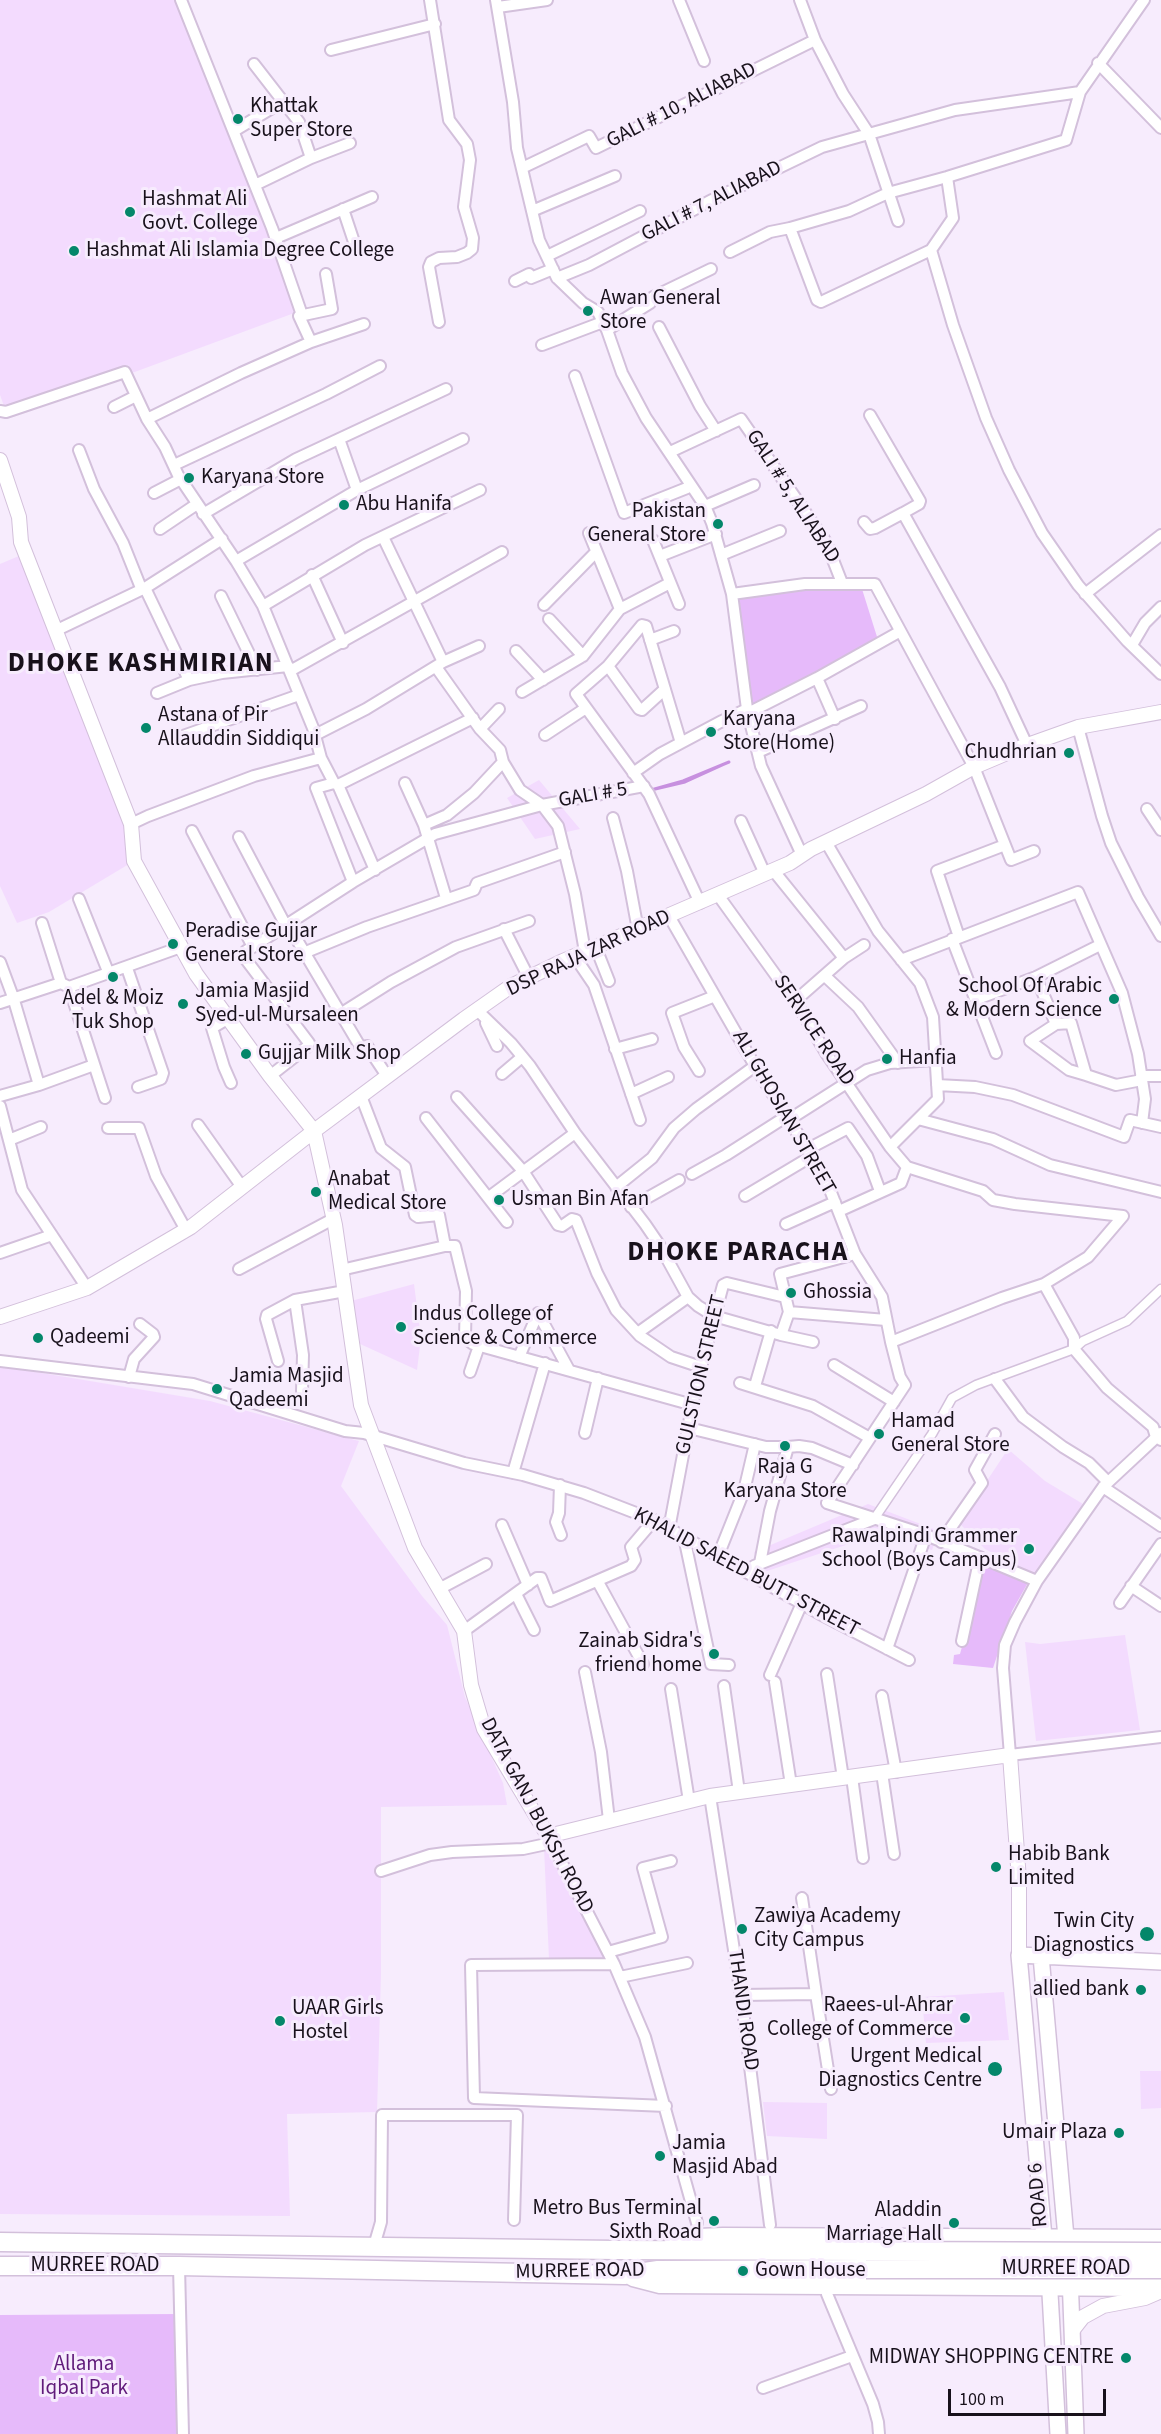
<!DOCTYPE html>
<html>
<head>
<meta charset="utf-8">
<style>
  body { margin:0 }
  #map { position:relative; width:1161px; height:2434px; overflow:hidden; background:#f7ecfd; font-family:"Source Sans 3",sans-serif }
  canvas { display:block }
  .scale { position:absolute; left:948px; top:2389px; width:158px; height:27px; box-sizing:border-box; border:3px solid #18111b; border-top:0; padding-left:8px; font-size:18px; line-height:21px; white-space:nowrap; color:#18111b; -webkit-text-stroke:4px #f7ecfd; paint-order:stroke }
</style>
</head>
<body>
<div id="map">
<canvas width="1161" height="2434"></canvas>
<div class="scale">100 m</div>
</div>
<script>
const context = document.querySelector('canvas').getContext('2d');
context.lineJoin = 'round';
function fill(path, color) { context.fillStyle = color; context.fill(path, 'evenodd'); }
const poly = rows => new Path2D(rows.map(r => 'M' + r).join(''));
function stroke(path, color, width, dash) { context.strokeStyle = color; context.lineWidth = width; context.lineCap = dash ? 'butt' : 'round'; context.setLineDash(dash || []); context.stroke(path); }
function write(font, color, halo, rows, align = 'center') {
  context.font = font + ' "Source Sans 3",sans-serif'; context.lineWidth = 6; context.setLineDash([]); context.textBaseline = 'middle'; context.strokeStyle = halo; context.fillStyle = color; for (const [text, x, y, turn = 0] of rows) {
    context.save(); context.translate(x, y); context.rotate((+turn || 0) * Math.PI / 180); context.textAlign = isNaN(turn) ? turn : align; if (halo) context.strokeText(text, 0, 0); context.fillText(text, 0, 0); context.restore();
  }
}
const built = poly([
  [0,0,174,0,222,111,297,312,132,373,128,365,4,406,0,395],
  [26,553,131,824,134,861,49,912,17,923,0,886,0,564],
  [539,780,580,829,535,839,507,798],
  [414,1284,421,1338,417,1370,358,1343,351,1301],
  [0,1366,210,1401,359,1441,341,1486,422,1596,447,1625,465,1697,503,1783,507,1805,381,1807,381,1974,377,2112,287,2114,290,2216,0,2214],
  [1008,1449,1045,1481,1083,1504,1036,1576,985,1549,959,1523],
  [868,1504,939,1531,932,1550,879,1534,761,1573,754,1552],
  [1125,1635,1140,1730,1036,1741,1025,1642,1040,1644],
  [544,1848,549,1849,569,1884,607,1959,549,1959],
  [1004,1992,1009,2040,926,2043,922,1997],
  [1140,2071,1161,2071,1161,2108,1141,2109],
  [763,2102,827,2103,827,2139,767,2136]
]);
const green = poly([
  [825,585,862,589,878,640,750,708,735,597],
  [981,1564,1029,1581,1012,1611,993,1668,953,1664,954,1655,960,1654,965,1636],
  [181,2314,182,2434,0,2434,0,2315]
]);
const stream = poly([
  [729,762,685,782,651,790,683,781,729,762]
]);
const pedestrian = poly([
  [874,1519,932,1434,952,1398,976,1385,1074,1349,1083,1341,1127,1321,1161,1289]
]);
const minor = poly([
  [181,0,272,228,302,315],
  [430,0,449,120,467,144,470,160,464,207,473,238,472,249,467,253,457,257,439,258,431,262,429,267,439,322],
  [496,0,513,102,517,148,539,240,557,278,583,303,598,312,607,330,622,373,646,418,705,506,712,523,732,594,747,709,761,766,802,855],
  [679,0,704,61],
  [800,0,815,40,843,94,869,134,898,221],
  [498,7,547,0],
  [331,50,435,24],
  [1098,63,1161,128],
  [254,64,299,122,311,158],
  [234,131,282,102],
  [522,168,589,136,596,148,815,40],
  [947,177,953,218,931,250,821,302,817,300,790,228,849,211,888,193,947,177,1066,140,1080,92,1144,0],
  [255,185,311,158,350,143],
  [343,209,356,248],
  [532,211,615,176],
  [276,238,372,197],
  [931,250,953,325,986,418,1009,470,1042,533,1078,585,1127,641,1161,674],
  [730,252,770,232,790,228],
  [547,256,640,211],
  [557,278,589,265,712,200,822,147,955,110,1080,92],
  [515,281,529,274,531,278,553,269],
  [659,327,700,406,716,431],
  [607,330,650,303,653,297,711,269],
  [311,342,299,316,332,309,326,274],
  [542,345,603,322],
  [575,376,624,513,687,488,690,484],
  [114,407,136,396],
  [0,411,6,412,125,372,147,419,165,447,178,475,236,561,263,606,313,728,321,758,334,783,338,785,375,870],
  [870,415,920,501,919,504,903,513,1000,687,1027,745],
  [147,419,241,373,311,342,364,324],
  [339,439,357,490],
  [79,450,94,489,123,543,141,588],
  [670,452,741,419,826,542,842,583],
  [174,465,326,394,380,366],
  [154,493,181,479],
  [705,506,754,485],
  [203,514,296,459,446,389],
  [864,522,870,529,875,528,903,513],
  [160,529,197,504],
  [589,533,620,609],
  [383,537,443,662],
  [653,540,679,604],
  [721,555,780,531],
  [660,556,716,534],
  [236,561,357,490,463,439],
  [312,575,343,643],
  [145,588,189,680],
  [732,594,805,584,875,584,974,767,1011,860,1034,851],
  [1085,594,1161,535],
  [221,596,257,670],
  [544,605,596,552],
  [263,606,365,545,480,490],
  [549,619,583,656],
  [57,630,145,588,222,539],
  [650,640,674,631],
  [1132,645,1145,623,1161,607],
  [516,651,543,680],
  [608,666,639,709,642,710,665,689],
  [436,667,480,729,500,750,503,762,520,790,542,805,558,826,575,894,585,952],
  [290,671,502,552],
  [817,678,835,719],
  [522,692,583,656,620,609,670,583],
  [157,693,189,680,222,673,288,666],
  [1078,727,1102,816,1111,843,1138,897,1161,936],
  [480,729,499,709],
  [315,735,366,709,443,662,479,646],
  [545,735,586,708],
  [180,737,299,695],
  [681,743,646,626,642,625,608,666,576,694,649,794,700,903],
  [758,752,861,706],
  [633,773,660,754,722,721,747,709,752,711,817,678,899,632],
  [334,783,316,788,353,882],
  [405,783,424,825],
  [338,785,473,718],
  [1147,809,1161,830],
  [613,818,627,871,638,930],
  [741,821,765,874],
  [131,824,148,816,254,776,321,758],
  [192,831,253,947],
  [239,837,285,924],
  [826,842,878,931,920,983,933,1017,938,1099,890,1147],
  [773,870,844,958,795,1001],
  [718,895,800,1009,826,1053,890,1147,907,1167],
  [446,898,424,825,447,815,474,793,503,762],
  [79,899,109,974],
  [669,916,755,1066,825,1177,855,1254,882,1297,891,1342,900,1377,905,1385,827,1503,926,1535,1037,1581],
  [42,923,61,983],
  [287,923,361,1048,367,1046,387,1076],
  [504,929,529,978],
  [959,937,937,871,1005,845],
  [952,939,996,1053],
  [596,948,609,981],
  [306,952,367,927,474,890,477,883,565,852],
  [575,957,594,985,640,1120],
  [844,958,864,945],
  [901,960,1078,892,1122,993,1138,1054,1145,1099,1142,1123],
  [0,962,13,997,39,1085],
  [127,968,163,1073,161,1079,138,1087],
  [825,976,858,1007,898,1063],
  [1036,977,1056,1024,1071,1023,1086,1075,1069,1070,1030,1041,1056,1024],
  [69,987,105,1098],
  [977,999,1036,977,1100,945],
  [0,1003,61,983,69,987,181,947],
  [477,1010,511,1043,530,1066,575,1133,645,1224,660,1246,688,1297,698,1306,714,1316,781,1335,789,1312,780,1274,855,1254],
  [342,1013,391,982,456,947,529,921],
  [229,1018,212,1028,224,1067,231,1083],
  [486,1023,497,1046],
  [615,1049,652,1039],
  [699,1071,684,1047,672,1013,715,996],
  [502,1074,522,1057],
  [1086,1075,1116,1085,1142,1080],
  [270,1076,307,1047,309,1043,244,957,246,951,353,882,435,834,542,805,644,786],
  [1141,1076,1161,1076],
  [937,1085,975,1087,1013,1095,1124,1137,1130,1120,1161,1127],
  [631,1094,668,1077],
  [0,1096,39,1085,94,1065],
  [361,1096,381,1148,405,1167,415,1215,418,1217,439,1215,445,1246,455,1246,466,1291,465,1338,473,1344,693,1405],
  [457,1097,523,1171,558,1225,562,1226,572,1219,576,1220,597,1273,616,1310,640,1336,671,1357,701,1367],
  [0,1106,22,1190,87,1288],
  [426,1118,507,1222],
  [790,1119,867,1070,890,1063,934,1060],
  [918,1119,993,1139,1050,1165,1161,1192],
  [198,1125,242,1187],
  [108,1128,139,1128,156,1176,186,1230],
  [9,1140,41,1127],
  [808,1149,848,1128,867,1156,880,1191],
  [907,1167,983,1191,993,1200,1015,1204,1123,1216],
  [692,1174,726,1155,787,1116],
  [616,1187,652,1158,674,1128,696,1109,755,1066],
  [745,1196,812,1156],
  [489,1197,575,1133],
  [631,1207,679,1180],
  [839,1211,901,1183,907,1167],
  [786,1224,835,1202],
  [0,1253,52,1235],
  [239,1269,333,1219],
  [341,1270,445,1246],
  [1044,1284,1074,1338,1074,1349,1107,1388,1153,1427,1156,1437,1161,1440],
  [295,1300,303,1355,302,1391],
  [789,1312,886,1320],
  [639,1332,688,1297],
  [781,1335,813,1342],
  [891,1342,1002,1298,1044,1284,1088,1257,1123,1216],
  [519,1357,538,1313,569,1370],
  [0,1361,193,1384,345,1431,364,1433,464,1463,523,1475,584,1493,654,1520,820,1614,909,1660],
  [278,1361,266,1319,267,1315,295,1300,345,1291],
  [834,1365,894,1402],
  [470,1372,479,1346],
  [129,1377,134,1359,154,1337,153,1334,140,1324],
  [995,1379,1023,1417,1063,1447,1089,1463,1108,1482],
  [740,1383,813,1406,870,1438],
  [755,1386,771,1331],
  [689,1428,766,1447,788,1447],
  [585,1433,598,1378],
  [1161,1433,1103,1487,1037,1581,1015,1622,1005,1645,1003,1668,1010,1755,1161,1737],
  [513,1473,545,1363],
  [560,1485,559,1513,556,1522,561,1535],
  [1103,1487,1161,1526],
  [502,1525,528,1585],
  [669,1529,696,1386,723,1285,727,1283,785,1297],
  [684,1537,711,1664,729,1665],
  [941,1542,982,1483,975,1470,995,1434],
  [718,1556,744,1491,755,1444],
  [760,1563,770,1511,788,1447,799,1446,812,1448,853,1465],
  [754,1566,874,1519],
  [598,1582,643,1664],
  [1131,1586,1161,1606],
  [439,1589,486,1564],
  [516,1594,534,1630],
  [1120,1603,1161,1544],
  [464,1631,537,1578,541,1578,550,1601,631,1566,635,1560,631,1547,654,1520],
  [962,1641,980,1557],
  [887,1649,926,1535],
  [585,1672,601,1752,609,1820],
  [827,1674,843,1778],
  [770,1675,802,1603],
  [775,1682,791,1785],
  [724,1686,739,1792],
  [671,1689,689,1801],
  [882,1696,896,1772],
  [882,1773,894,1854],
  [852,1777,863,1858],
  [710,1796,741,1995,770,2225],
  [548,1836,614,1964,645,2037,697,2223],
  [381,1871,430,1855,452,1852,523,1849,551,1843],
  [608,1952,662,1937,643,1868,671,1861],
  [614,1964,471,1965,474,2098,666,2106],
  [620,1977,687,1963],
  [816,1994,831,2089],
  [741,1995,816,1994,802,1898],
  [374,2246,381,2222,382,2115,517,2115,514,2220],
  [179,2266,183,2434],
  [827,2294,873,2404,878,2422,879,2434],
  [763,2388,852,2356]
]);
const tertiary = poly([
  [0,460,19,517,21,542,131,824,134,861,196,974,270,1076,314,1131,335,1225,361,1405,415,1548,464,1631,471,1685,484,1729,548,1836,710,1796,1010,1755,1019,1880,1019,1955],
  [0,1317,87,1288,191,1227,314,1131,464,1019,511,986,563,961,790,863,811,849,926,794,974,767,1019,748,1078,727,1161,712],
  [1072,2331,1083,2317,1103,2306,1145,2298,1161,2291]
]);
const secondary = poly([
  [1041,1956,1067,2249],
  [1045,2249,1019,1955,1161,1962],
  [1049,2276,1058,2434],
  [1070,2276,1076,2434]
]);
const primary = poly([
  [674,2239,723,2237,1161,2239],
  [0,2242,616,2250,866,2251],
  [0,2266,179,2266,624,2275,658,2270,866,2269],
  [633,2277,660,2284,1161,2287]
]);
const primaryBridge = poly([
  [866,2251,1161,2252],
  [866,2269,1161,2269]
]);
const markers = [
  [238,119,6,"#04876a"],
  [130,212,6,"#04876a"],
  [74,251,6,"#04876a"],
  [588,311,6,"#04876a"],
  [189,478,6,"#04876a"],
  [344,505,6,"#04876a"],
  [718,524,6,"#04876a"],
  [146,728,6,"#04876a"],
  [711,732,6,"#04876a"],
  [1069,753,6,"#04876a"],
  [173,944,6,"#04876a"],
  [113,977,6,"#04876a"],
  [1114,999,6,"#04876a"],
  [183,1004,6,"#04876a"],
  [246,1054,6,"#04876a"],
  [887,1059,6,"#04876a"],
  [316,1192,6,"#04876a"],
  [499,1200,6,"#04876a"],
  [791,1293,6,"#04876a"],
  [401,1327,6,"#04876a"],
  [38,1338,6,"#04876a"],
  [217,1389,6,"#04876a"],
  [879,1434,6,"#04876a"],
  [785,1446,6,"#04876a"],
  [1029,1549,6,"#04876a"],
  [714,1654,6,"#04876a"],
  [996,1867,6,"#04876a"],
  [742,1929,6,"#04876a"],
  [1147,1934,8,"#04876a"],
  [1141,1990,6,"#04876a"],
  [965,2018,6,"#04876a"],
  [280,2021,6,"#04876a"],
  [995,2069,8,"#04876a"],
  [1119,2133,6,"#04876a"],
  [660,2156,6,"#04876a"],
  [714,2221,6,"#04876a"],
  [954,2223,6,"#04876a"],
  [743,2271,6,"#04876a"],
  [1126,2358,6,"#04876a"]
];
const streetNames = [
  ["GALI # 10, ALIABAD",682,106,-27],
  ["GALI # 7, ALIABAD",712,202,-27],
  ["GALI # 5, ALIABAD",792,497,57],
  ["GALI # 5",593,796,-10],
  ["DSP RAJA ZAR ROAD",589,954,-25],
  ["SERVICE ROAD",813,1031,56],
  ["ALI GHOSIAN STREET",783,1113,60],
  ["GULSTION STREET",702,1375,-77],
  ["KHALID SAEED BUTT STREET",746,1573,28],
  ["DATA GANJ BUKSH ROAD",536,1816,62],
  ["THANDI ROAD",742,2010,82],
  ["ROAD 6",1039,2195,-95],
  ["MURREE ROAD",95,2266],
  ["MURREE ROAD",1066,2269],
  ["MURREE ROAD",580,2272,-1]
];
const poiNames = [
  ["Khattak",250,107],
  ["Super Store",250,131],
  ["Hashmat Ali",142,200],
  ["Govt. College",142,224],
  ["Hashmat Ali Islamia Degree College",86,251],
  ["Awan General",600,299],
  ["Store",600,323],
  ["Karyana Store",201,478],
  ["Abu Hanifa",356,505],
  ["Pakistan",706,512,"right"],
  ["General Store",706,536,"right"],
  ["Astana of Pir",158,716],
  ["Allauddin Siddiqui",158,740],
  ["Karyana",723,720],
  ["Store(Home)",723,744],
  ["Chudhrian",1057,753,"right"],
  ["Peradise Gujjar",185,932],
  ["General Store",185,956],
  ["School Of Arabic",1102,987,"right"],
  ["& Modern Science",1102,1011,"right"],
  ["Jamia Masjid",195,992],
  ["Syed-ul-Mursaleen",195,1016],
  ["Adel & Moiz",113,999,"center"],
  ["Tuk Shop",113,1023,"center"],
  ["Gujjar Milk Shop",258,1054],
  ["Hanfia",899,1059],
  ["Anabat",328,1180],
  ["Medical Store",328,1204],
  ["Usman Bin Afan",511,1200],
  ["Ghossia",803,1293],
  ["Indus College of",413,1315],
  ["Science & Commerce",413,1339],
  ["Qadeemi",50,1338],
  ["Jamia Masjid",229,1377],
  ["Qadeemi",229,1401],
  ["Hamad",891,1422],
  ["General Store",891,1446],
  ["Raja G",785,1468,"center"],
  ["Karyana Store",785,1492,"center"],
  ["Rawalpindi Grammer",1017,1537,"right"],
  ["School (Boys Campus)",1017,1561,"right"],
  ["Zainab Sidra's",702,1642,"right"],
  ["friend home",702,1666,"right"],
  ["Habib Bank",1008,1855],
  ["Limited",1008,1879],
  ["Zawiya Academy",754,1917],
  ["City Campus",754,1941],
  ["Twin City",1134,1922,"right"],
  ["Diagnostics",1134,1946,"right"],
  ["allied bank",1129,1990,"right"],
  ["Raees-ul-Ahrar",953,2006,"right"],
  ["College of Commerce",953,2030,"right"],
  ["UAAR Girls",292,2009],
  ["Hostel",292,2033],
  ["Urgent Medical",982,2057,"right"],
  ["Diagnostics Centre",982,2081,"right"],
  ["Umair Plaza",1107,2133,"right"],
  ["Jamia",672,2144],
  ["Masjid Abad",672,2168],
  ["Metro Bus Terminal",702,2209,"right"],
  ["Sixth Road",702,2233,"right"],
  ["Aladdin",942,2211,"right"],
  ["Marriage Hall",942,2235,"right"],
  ["Gown House",755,2271],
  ["MIDWAY SHOPPING CENTRE",1114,2358,"right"]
];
const parkNames = [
  ["Allama",84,2365],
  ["Iqbal Park",84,2389]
];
const districtNames = [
  ["DHOKE KASHMIRIAN",141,665],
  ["DHOKE PARACHA",738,1254]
];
fill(built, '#f3dbfe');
fill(green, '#e6bafa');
stroke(stream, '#c790df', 3);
stroke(pedestrian, '#d3c0db', 11);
stroke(minor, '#d3c0db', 14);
stroke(tertiary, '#d3c0db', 16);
stroke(secondary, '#d3c0db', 18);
stroke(primary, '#d3c0db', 21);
stroke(pedestrian, '#fff', 8);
stroke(minor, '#fff', 10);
stroke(tertiary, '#fff', 14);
stroke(secondary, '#fff', 15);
stroke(primary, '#fff', 18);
stroke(primaryBridge, '#d3c0db', 21, []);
stroke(primaryBridge, '#fff', 18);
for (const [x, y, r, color] of markers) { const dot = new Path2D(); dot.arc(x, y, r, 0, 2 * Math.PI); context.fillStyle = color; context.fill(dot); stroke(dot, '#f7ecfd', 2); }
write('21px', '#18111b', '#f7ecfd', streetNames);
write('21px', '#18111b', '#f7ecfd', poiNames, 'left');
write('21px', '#601b7a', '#f7ecfd', parkNames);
context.letterSpacing = '1.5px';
write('bold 27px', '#18111b', '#f7ecfd', districtNames);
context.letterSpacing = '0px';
</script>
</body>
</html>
